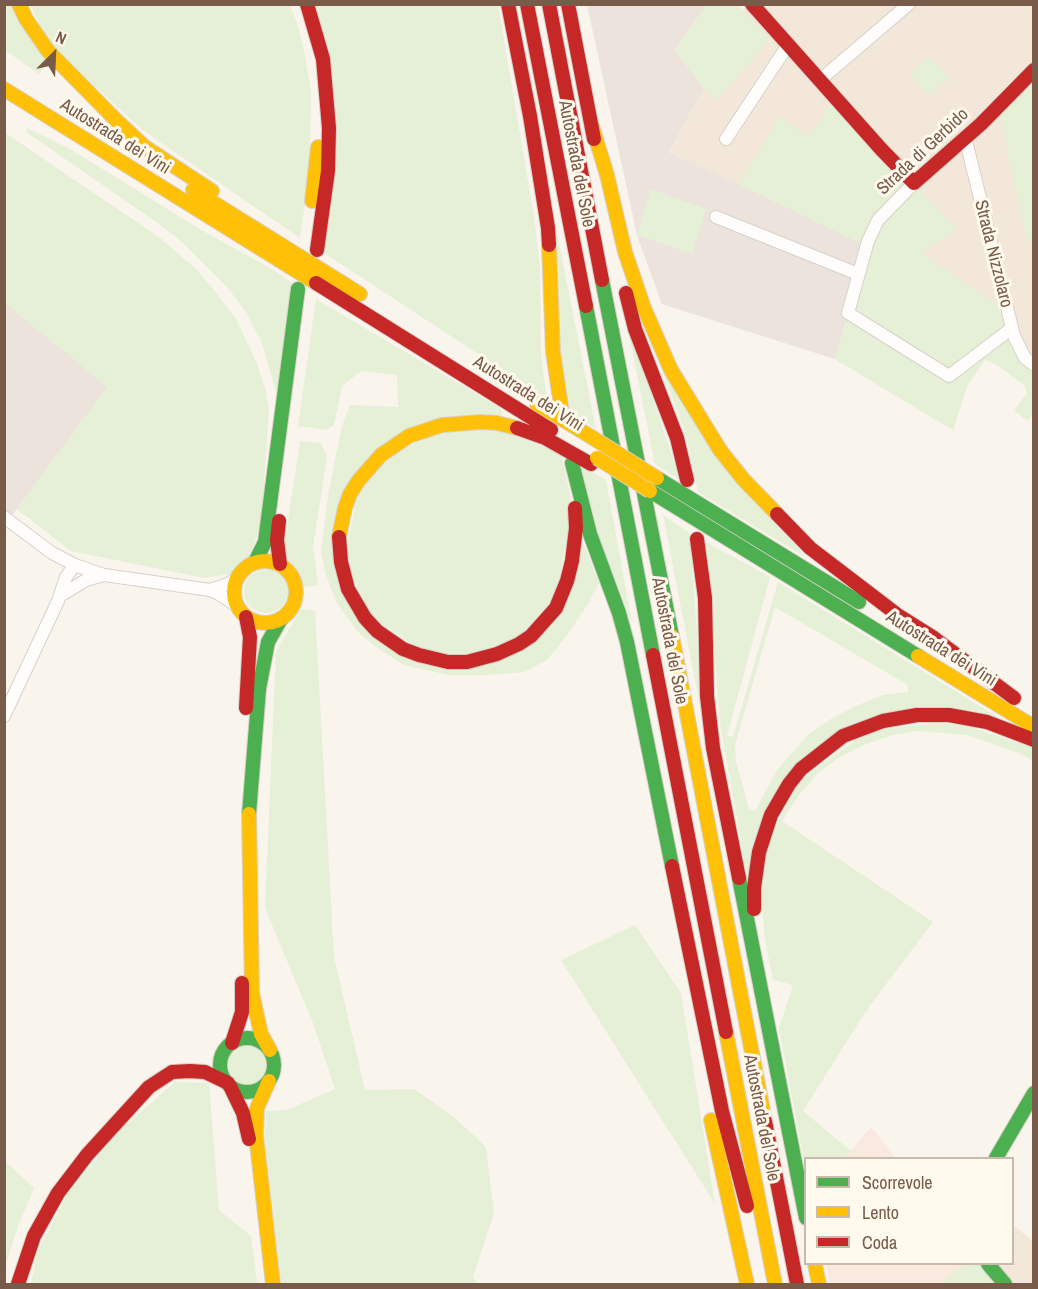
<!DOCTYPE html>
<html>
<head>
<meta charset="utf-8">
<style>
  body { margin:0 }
  #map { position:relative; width:1038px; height:1289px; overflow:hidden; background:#f9f4ec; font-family:"Archivo Narrow",sans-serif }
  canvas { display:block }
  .frame { position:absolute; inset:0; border:6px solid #795b49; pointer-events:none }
  .legend { position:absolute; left:804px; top:1157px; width:210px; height:108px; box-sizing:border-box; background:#fff9ee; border:2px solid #c9baac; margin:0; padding:8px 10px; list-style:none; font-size:18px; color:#795b49 }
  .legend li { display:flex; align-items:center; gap:12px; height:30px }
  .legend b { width:30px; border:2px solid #c9baac }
  .north { position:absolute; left:24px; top:24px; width:60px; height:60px; -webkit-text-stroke:4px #fff9ee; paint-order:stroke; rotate:24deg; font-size:16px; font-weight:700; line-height:24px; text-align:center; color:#795b49 }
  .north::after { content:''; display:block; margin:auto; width:21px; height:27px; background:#795b49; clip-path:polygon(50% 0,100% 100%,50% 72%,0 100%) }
</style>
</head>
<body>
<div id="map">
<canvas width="1038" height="1289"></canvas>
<div class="frame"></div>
<ul class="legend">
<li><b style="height:8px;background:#4caf50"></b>Scorrevole</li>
<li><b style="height:8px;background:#ffc107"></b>Lento</li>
<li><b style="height:8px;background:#c62828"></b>Coda</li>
</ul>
<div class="north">N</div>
</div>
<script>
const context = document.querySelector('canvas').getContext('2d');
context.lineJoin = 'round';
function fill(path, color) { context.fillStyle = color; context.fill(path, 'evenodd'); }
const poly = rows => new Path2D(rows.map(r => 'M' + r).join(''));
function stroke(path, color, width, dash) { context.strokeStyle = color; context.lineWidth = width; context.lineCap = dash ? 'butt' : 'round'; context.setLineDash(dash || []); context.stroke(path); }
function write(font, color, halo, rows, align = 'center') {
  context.font = font + ' "Archivo Narrow",sans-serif'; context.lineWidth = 6; context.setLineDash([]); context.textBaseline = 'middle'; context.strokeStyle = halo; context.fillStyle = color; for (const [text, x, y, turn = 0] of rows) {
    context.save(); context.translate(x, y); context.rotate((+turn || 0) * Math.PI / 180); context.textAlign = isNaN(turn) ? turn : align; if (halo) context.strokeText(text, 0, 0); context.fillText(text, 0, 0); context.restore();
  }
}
const residential = poly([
  [748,4,1033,5,1033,369,985,360,967,386,953,430,835,359,662,304,637,235,692,254,717,175,669,154,704,88,738,5,743,10],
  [1013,1225,1033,1241,1033,1284,998,1284,979,1264,1012,1264]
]);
const commercial = poly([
  [871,1127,895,1158,846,1158,851,1151],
  [826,1264,966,1264,938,1284,830,1284]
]);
const industrial = poly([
  [587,5,707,5,675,50,704,88,669,153,738,184,866,246,835,359,662,304,637,235],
  [5,302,108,387,5,525]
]);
const green = poly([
  [5,5,14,5,50,60,39,74,5,50],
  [30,5,290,5,298,26,305,56,311,91,310,165,300,238,144,131,70,64,47,39],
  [312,5,498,5,534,217,540,267,541,356,547,399,324,253,334,149],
  [707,5,738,5,770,39,717,100,704,88,675,50],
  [929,56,949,78,929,96,910,74],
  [1033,83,1033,244,1026,239,1000,116],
  [835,98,957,230,921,252,1002,309,1033,369,1033,413,1028,421,1014,411,1027,393,1024,385,997,365,985,360,967,386,953,430,835,359,866,246,738,184,780,117,808,137],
  [27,128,70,149,203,231,272,269,296,286,278,399,262,343,246,312,228,288,181,241,155,221,26,132],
  [4,132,160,238,195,268,214,290,236,319,257,364,265,388,269,410,261,524,250,555,230,574,205,578,71,551,17,509,107,387,5,303],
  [651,189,706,209,692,254,637,235],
  [556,228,596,429,567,411,561,368],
  [316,299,500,408,503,413,501,416,436,421,343,495,349,600,439,665,539,635,581,538,599,583,588,604,568,634,547,660,524,672,486,675,449,675,404,665,376,647,358,632,337,603,325,573,321,550,329,490,342,426,350,405,398,407,397,375,361,371,342,386,334,425,327,430,298,426],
  [624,311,680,480,655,464],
  [660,365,805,557,698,492,686,434],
  [448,428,513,432,562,456,570,495,571,519,555,598,516,640,459,656,418,648,370,615,345,559,358,491,390,454],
  [300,441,321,443,327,457,313,547,318,585,304,587,293,575,284,548],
  [580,465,606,480,632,623,599,537],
  [663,515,690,533,703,721],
  [706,542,770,577,727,736,733,737,778,582,999,718,935,710,817,748,747,875,720,723],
  [775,607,908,685,908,692,883,695,856,706,831,719,808,735,777,770,755,811,749,809,736,762,735,745],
  '244 591a22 22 0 1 1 44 0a22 22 0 1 1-44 0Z',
  [301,609,315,611,334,957,365,1090,414,1089,455,1118,486,1147,494,1213,473,1277,477,1284,281,1284,265,1141,266,1111,287,1110,335,1089,313,1023,265,908,276,652],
  [953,721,1033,748,1033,761,1019,753,967,735,918,731,892,735,864,745,838,758,818,773,799,795,782,821,933,922,868,1008,803,1111,851,1151,846,1158,806,1158,805,1166,779,1028,793,985,773,980,764,934,761,884,767,846,798,782,868,731],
  [635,925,681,993,715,1204,561,960],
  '226 1065a20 20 0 1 1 40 0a20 20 0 1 1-40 0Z',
  [175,1082,209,1083,219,1210,251,1236,257,1284,31,1284,37,1253,67,1195,120,1130],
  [5,1161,34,1188,18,1226,5,1268],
  [966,1264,979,1264,998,1284,938,1284]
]);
const street = poly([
  [820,80,909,4],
  [965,137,1014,336,1025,358,1034,365],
  [726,139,788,45],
  [914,183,878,220,868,241,848,313,949,376,1012,328],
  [716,217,858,274],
  [4,517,52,553,75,565,104,575,210,590,219,594,237,606],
  [210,590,228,584,236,579],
  [65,593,86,580,104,575],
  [4,716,58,601,66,577,75,565]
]);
const fast = poly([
  [602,280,672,636],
  [586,306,653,655],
  [572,463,590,534,619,613,627,642,672,866],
  [657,478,859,602],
  [650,491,918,656],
  [255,562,265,542,298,289],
  [249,814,259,689,268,642,281,619],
  [739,878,806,1218],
  '220 1065a27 27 0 1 1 54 0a27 27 0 1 1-54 0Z',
  [996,1158,1034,1093],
  [988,1264,1005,1284]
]);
const slow = poly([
  [19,4,26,19,48,51,114,118,145,147,212,191],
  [4,89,316,283],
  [592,126,607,175,625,252,644,308,671,370,720,450,743,479,777,514],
  [193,190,360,294],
  [312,201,318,147],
  [549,245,553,352,561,406],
  [537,404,593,438],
  [339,537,345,508,350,494,359,480,381,455,409,436,442,425,481,422,497,423,517,428],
  '234 592a31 31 0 1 1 62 0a31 31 0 1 1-62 0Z',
  [672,636,765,1121],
  [918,656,1034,727],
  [249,814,252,993,261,1034,270,1050],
  [726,1032,775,1284],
  [269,1081,257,1108,256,1135,273,1284],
  [711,1120,747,1284],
  [815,1264,819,1284]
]);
const jam = poly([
  [307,4,323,59,329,128,328,171,317,250],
  [508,4,530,116,548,228,549,245],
  [527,4,586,306],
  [549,4,602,280],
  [568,4,594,139],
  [752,4,881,149,914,183,981,124,1034,70],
  [316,283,551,430],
  [626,293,635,329,677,438,687,480],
  [517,428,545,438,591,464],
  [777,514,810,548,899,616,934,638,1014,698],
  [279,521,277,540,280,564],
  [339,537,341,562,348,589,365,618,377,631,403,649,419,655,448,662,467,662,497,654,519,644,531,636,556,608,567,581,572,561,576,528,575,508],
  [697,539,705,598,707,696,713,748,739,878],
  [246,617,250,637,246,708],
  [653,655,726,1032],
  [672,866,722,1111,747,1206],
  [754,909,754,888,759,852,771,815,789,784,801,769,843,736,883,721,917,715,949,715,987,722,1034,740],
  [232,1043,242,1012,242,983],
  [230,1086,243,1113,249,1139],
  [765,1121,797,1284],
  [18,1284,34,1236,58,1193,87,1155,149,1087,172,1072,190,1071,205,1072,228,1083]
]);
const slowBridge = poly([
  [593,438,657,478],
  [597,458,650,491]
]);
const streetNames = [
  ["Autostrada dei Vini",115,137,32],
  ["Strada di Gerbido",923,152,-43],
  ["Autostrada del Sole",576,164,79],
  ["Strada Nizzolaro",993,254,76],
  ["Autostrada dei Vini",528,394,32],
  ["Autostrada del Sole",669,641,79],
  ["Autostrada dei Vini",941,649,32],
  ["Autostrada del Sole",761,1118,79]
];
fill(residential, '#f2e7d9');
fill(commercial, '#f9e9df');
fill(industrial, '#ece4dc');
fill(green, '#e5f0d6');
stroke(street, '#d8d1ca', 14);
stroke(fast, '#d8d0c8', 16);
stroke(slow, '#d8d0c8', 16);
stroke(jam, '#d8d0c8', 16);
stroke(street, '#fefdfc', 12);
stroke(fast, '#4caf50', 14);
stroke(slow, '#ffc107', 14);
stroke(jam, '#c62828', 14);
stroke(slowBridge, '#dad1c9', 16, []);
stroke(slowBridge, '#ffc107', 14);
write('18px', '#795b49', '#fff9ee', streetNames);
</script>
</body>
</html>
